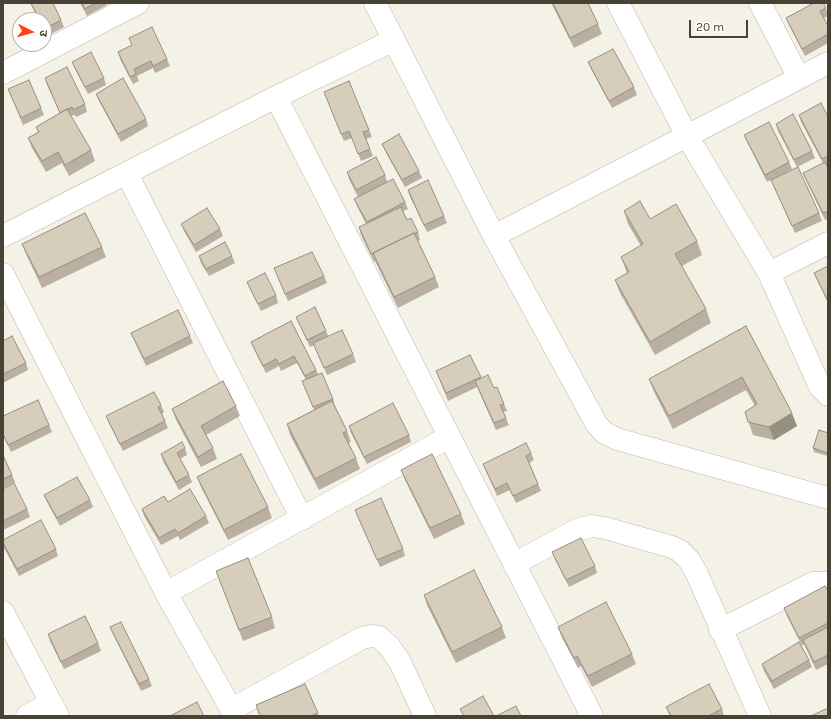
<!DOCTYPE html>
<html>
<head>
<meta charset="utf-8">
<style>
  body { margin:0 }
  #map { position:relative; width:831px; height:719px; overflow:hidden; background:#f4f1e6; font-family:Karla,"Noto Sans Devanagari",sans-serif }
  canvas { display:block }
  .frame { position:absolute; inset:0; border:4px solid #484135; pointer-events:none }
  .north { position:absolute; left:12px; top:12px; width:40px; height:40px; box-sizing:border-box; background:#fff; border:1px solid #b6b3ae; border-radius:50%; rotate:96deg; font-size:11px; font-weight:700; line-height:16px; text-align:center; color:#484135 }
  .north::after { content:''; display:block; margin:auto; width:14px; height:18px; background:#ff4113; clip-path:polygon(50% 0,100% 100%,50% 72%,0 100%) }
  .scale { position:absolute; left:689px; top:20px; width:59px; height:18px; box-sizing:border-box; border:2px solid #484135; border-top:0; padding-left:5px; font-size:12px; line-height:14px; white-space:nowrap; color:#484135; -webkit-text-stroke:3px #fff; paint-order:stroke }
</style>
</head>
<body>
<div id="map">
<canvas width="831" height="719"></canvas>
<div class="frame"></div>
<div class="north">उ</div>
<div class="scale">20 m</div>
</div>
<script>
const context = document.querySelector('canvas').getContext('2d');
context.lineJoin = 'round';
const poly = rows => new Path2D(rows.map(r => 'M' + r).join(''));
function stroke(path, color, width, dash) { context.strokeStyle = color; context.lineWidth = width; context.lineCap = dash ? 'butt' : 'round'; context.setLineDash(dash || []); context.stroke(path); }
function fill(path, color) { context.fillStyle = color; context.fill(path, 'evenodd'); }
const minor = poly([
  [375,3,494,236,597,425,605,433,617,439,828,498],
  [618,3,687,136,769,273,820,387,828,395],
  [760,3,799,78],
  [3,73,138,3],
  [276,97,592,716],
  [127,174,302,519],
  [3,236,276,97,394,40],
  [494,236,828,63],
  [769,273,828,243],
  [3,274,166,593,235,716],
  [514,564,577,530,592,526,605,528,672,547,680,551,689,560,696,572,760,716],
  [166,593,449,437],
  [3,612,58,716],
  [720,630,813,583,828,583],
  [232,709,362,638,371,636,379,637,389,646,400,662,425,716],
  [27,716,51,703]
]);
const wall = poly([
  [30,3,53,3,61,20,64,27,47,36,44,30,44,20,39,20],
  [80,3,106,3,107,5,87,16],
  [551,3,588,3,598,24,602,34,574,48],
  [826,8,828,16,824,18,828,26,828,43,805,56,789,25,786,18],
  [129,38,167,59,170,66,155,73,153,68,137,76,139,81,133,84,120,59,118,52,132,45],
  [72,62,104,78,106,85,88,94,75,69],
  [588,62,634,87,637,95,612,108,591,69],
  [45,78,85,104,87,112,76,117,75,115,71,116,91,150,95,161,69,176,62,163,46,172,32,148,28,138,38,132,36,127,60,113,47,85],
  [8,89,41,108,44,115,23,125],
  [324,92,369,130,372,137,366,139,373,156,361,161,352,138,344,141],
  [96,94,146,119,148,126,121,142,99,101],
  [799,115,828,117,828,165,827,166,828,168,828,219,825,220,806,180,803,173,823,163,801,122],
  [776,124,812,151,815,158,797,167,778,131],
  [744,135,789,162,792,169,777,177,819,213,822,221,795,233,774,187,771,180,767,182,747,142],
  [382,144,419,171,422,178,405,187,385,151],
  [347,172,385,175,387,182,405,202,408,209,403,211,407,220,418,232,420,240,418,241,435,277,439,287,398,308,375,261,374,262,361,235,359,227,366,224,357,206,354,199,358,197,349,179],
  [408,190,444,216,447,223,427,232,410,197],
  [624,211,650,219,697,241,702,255,682,266,706,309,711,323,655,355,620,293,615,280,627,273,621,257,641,246,628,224],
  [181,224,220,229,223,236,196,252,184,231],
  [22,244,102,247,106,257,42,288,26,254],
  [199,256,232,256,235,263,209,276,201,263],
  [828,266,828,303,817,280,814,273],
  [274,268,324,276,327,283,288,301],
  [247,282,276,295,278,303,261,311,250,289],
  [296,317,326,331,328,336,353,354,356,362,327,375,314,345,310,347],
  [291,321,316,370,318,374,333,399,335,406,347,431,351,442,348,443,356,458,360,469,319,490,290,435,287,424,314,410,302,381,306,380,297,363,281,371,279,366,266,373,254,349,251,342],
  [746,326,797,426,774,440,753,435,745,412,755,406,746,390,673,429,654,392,649,379],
  [131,333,190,336,193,343,146,366,134,340],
  [3,341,26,363,28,370,3,383],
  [470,355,481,379,494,388,504,404,507,411,503,412,509,425,496,430,477,387,448,401,436,371],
  [161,405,164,412,162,414,168,428,123,451,109,423,106,416],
  [236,406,240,416,206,435,213,448,217,459,201,467,176,420,172,409],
  [3,416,49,425,52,432,11,452,3,435],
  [349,426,409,435,411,442,367,464,351,433],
  [828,433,828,456,814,452,813,448],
  [185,448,187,455,180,459,189,475,192,482,179,490,163,461,161,454],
  [531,453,534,460,529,463,541,491,516,503,510,490,497,496,486,471,483,464],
  [3,455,12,475,15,482,3,488],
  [401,470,461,514,465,524,434,539,405,480],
  [197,477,268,507,272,518,228,540,201,487],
  [3,489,27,509,30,517,3,530],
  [44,495,90,500,93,507,60,526,47,502],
  [168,502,206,516,209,523,180,540,178,536,161,545,144,516,142,509],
  [355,510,403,549,405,556,380,567],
  [3,540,56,549,58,556,19,576,4,548,3,544],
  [552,552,595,566,597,573,569,587,555,559],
  [216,571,272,617,275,628,243,641],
  [828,591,828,664,816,670,804,644,802,646,787,616,784,608],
  [424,595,502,627,506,638,456,663,427,605],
  [110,627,149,679,152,686,141,691,113,634],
  [558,627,632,654,636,664,592,687,581,666,578,668,562,638],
  [48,634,98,643,101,651,64,669,50,641],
  [809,660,812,667,774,689,764,671,762,664],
  [305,684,319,716,260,716,256,705],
  [666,707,722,709,724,716,670,716]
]);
const shadedWall = poly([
  [792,413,797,426,774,440,769,427]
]);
const building = poly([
  [31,3,53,3,61,20,44,29,44,20,40,20,31,3],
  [82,3,95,3,85,9,82,3],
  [553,3,588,3,598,24,570,38,553,3],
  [814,3,823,3,826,8,820,11,828,26,828,34,802,49,786,18,814,3],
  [152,27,167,59,153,66,151,61,134,69,136,74,130,77,118,52,132,45,129,38,152,27],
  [613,49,634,87,609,101,588,62,613,49],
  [91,52,104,78,85,87,72,62,91,52],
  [67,67,85,104,73,110,72,107,60,113,45,78,67,67],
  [123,78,146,119,118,134,96,94,123,78],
  [29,80,41,108,21,118,8,89,29,80],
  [349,81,369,130,363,132,370,149,358,154,349,131,341,134,324,92,349,81],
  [821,103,828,117,828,156,822,159,799,115,821,103],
  [67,109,91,150,65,165,58,152,42,161,28,138,39,132,36,127,67,109],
  [793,114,812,151,794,160,776,124,793,114],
  [769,122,789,162,765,175,744,135,769,122],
  [399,134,419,171,402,180,382,144,399,134],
  [376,157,385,175,356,190,347,172,376,157],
  [825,162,828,168,828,211,823,213,803,173,825,162],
  [798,167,819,213,792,226,771,180,798,167],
  [393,179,405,202,367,222,354,199,393,179],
  [428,180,444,216,424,225,408,190,428,180],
  [640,201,650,219,676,204,697,241,675,254,706,309,650,342,615,280,629,272,621,257,643,244,624,211,640,201],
  [401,207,407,220,411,218,418,232,414,234,414,233,371,254,359,227,401,207],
  [207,208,220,229,194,245,181,224,207,208],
  [85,213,102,247,39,277,22,244,85,213],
  [414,233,435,277,394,297,373,253,414,233],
  [225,242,232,256,206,269,199,256,225,242],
  [312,252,324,276,285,294,274,268,312,252],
  [828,266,828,301,814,273,828,266],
  [265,273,276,295,258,304,247,282,265,273],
  [315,307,326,331,307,340,296,317,315,307],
  [178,310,190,336,144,359,131,333,178,310],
  [291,321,316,370,305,376,294,356,279,364,276,359,263,366,251,342,291,321],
  [746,326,792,413,769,427,748,422,745,412,757,404,742,377,669,416,649,379,746,326],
  [342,330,353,354,324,368,313,343,342,330],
  [12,336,26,363,3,374,3,341,12,336],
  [470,355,481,377,446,393,436,371,470,355],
  [322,373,333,399,313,407,302,381,322,373],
  [488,375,494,388,497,387,504,404,500,405,506,418,494,423,475,381,488,375],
  [223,381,236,406,201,426,213,448,198,457,172,409,223,381],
  [154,392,161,405,158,407,165,421,120,444,106,416,154,392],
  [38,400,49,425,8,445,3,434,3,416,38,400],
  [332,401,347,431,343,433,356,458,315,479,287,424,332,401],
  [393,403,409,435,364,457,349,426,393,403],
  [819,430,828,433,828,453,813,448,819,430],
  [182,442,185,448,177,453,189,475,176,482,161,454,182,442],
  [526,443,531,453,526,456,538,484,513,496,507,483,495,489,483,464,526,443],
  [241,454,268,507,224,530,197,477,241,454],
  [432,454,461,514,430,528,401,470,432,454],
  [3,455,12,475,3,479,3,455],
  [77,477,90,500,57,518,44,495,77,477],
  [14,483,27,509,3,521,3,489,14,483],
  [190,489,206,516,178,533,175,529,159,538,142,509,164,496,168,502,190,489],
  [381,498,403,549,377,560,355,510,381,498],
  [41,520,56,549,17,569,3,543,3,540,41,520],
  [581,538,595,566,566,580,552,552,581,538],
  [248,558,272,617,239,630,216,571,248,558],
  [474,570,502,627,452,652,424,595,474,570],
  [825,586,828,591,828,623,799,638,784,608,825,586],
  [606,602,632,654,588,676,577,656,574,658,558,627,606,602],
  [85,616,98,643,61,662,48,634,85,616],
  [121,622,149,679,139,684,110,627,121,622],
  [828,627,828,655,814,662,803,640,828,627],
  [799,642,809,660,772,681,762,664,799,642],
  [305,684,318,713,311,716,260,716,256,705,305,684],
  [709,684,722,709,708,716,671,716,666,707,709,684],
  [483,696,494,716,464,716,460,709,483,696],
  [197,702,204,716,170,716,197,702],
  [516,706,521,716,496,716,516,706],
  [828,708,828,716,811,716,828,708]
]);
stroke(minor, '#c1b9a8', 23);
stroke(minor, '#fff', 22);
fill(wall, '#b9b0a1');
fill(shadedWall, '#969083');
fill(building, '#d7cdbb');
stroke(building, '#969083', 1);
</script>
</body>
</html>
